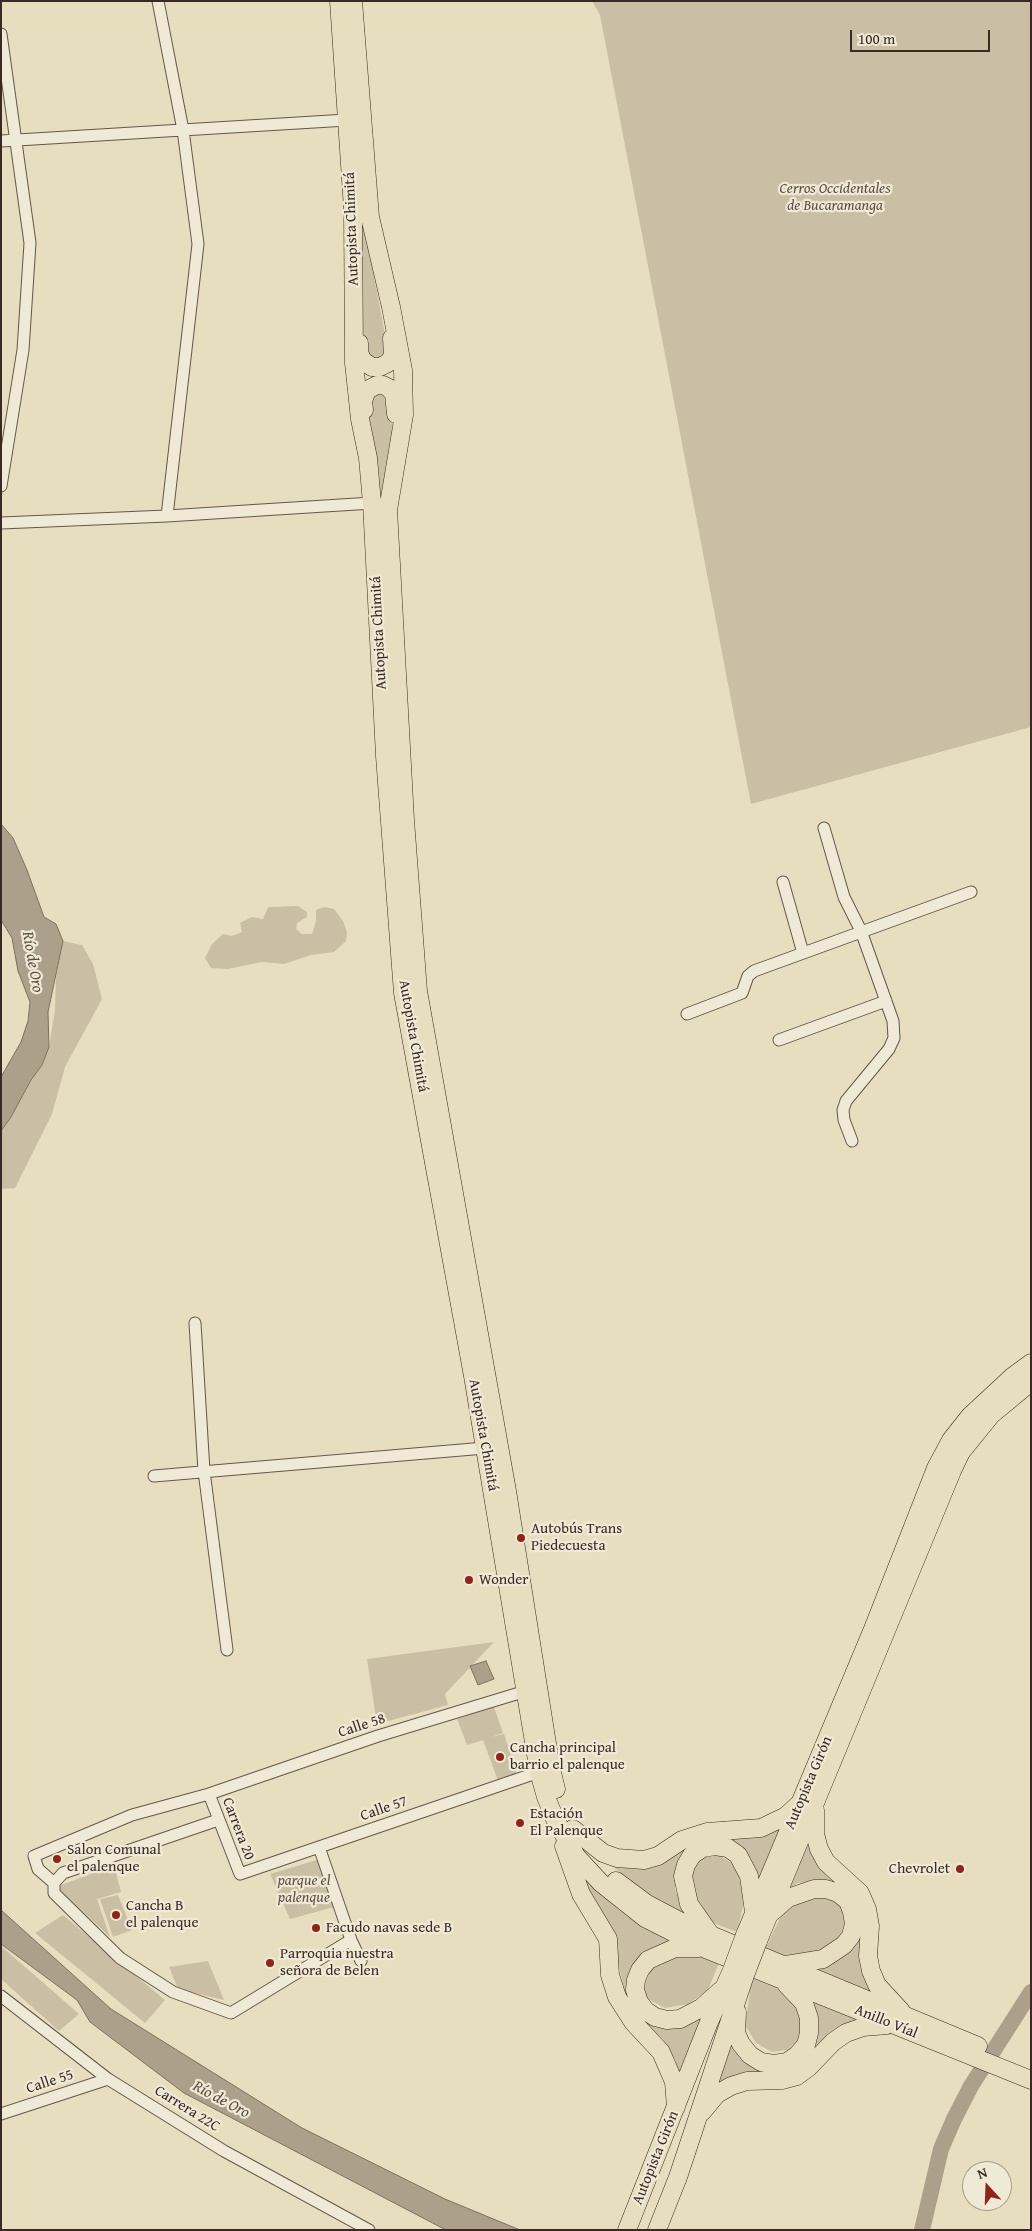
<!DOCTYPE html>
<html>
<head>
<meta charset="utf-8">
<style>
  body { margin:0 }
  #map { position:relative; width:1032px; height:2231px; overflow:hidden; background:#e7debf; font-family:"Gentium Book Plus",serif }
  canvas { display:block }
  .frame { position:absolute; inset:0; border:2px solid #3a2924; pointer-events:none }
  .north { position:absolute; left:962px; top:2161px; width:50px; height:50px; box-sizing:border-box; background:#efead5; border:1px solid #a79d8e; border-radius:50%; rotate:340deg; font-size:14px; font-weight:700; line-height:20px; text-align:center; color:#3a2924 }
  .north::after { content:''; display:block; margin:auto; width:18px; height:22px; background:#8f2418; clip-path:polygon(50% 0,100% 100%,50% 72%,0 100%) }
  .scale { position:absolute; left:850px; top:30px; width:140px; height:22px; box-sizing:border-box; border:2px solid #3a2924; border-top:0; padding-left:6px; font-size:15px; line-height:18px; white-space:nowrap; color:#3a2924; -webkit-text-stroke:4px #efead5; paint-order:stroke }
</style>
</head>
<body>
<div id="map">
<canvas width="1032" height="2231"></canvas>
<div class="frame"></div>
<div class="north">N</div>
<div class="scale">100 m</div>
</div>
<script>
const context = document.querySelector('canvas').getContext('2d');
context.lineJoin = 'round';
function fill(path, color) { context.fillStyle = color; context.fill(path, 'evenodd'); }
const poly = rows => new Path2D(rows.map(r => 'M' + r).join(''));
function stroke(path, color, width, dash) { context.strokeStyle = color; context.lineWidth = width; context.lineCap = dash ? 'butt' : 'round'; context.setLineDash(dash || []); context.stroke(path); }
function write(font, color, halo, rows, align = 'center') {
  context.font = font + ' "Gentium Book Plus",serif'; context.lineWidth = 4.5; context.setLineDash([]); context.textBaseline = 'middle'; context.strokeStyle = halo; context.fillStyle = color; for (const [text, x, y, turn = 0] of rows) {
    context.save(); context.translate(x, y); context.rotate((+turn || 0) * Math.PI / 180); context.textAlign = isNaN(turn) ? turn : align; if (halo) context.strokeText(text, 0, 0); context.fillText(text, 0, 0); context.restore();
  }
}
const green = poly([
  [592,1,1031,1,1031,727,751,804,600,15],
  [362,212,387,346,387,353,375,361,366,354,360,308],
  [374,392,385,393,392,407,393,446,388,472,379,499,368,402],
  [298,906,307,912,307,917,297,923,296,929,302,934,312,934,316,921,316,910,324,907,334,909,343,921,347,932,346,941,334,952,311,955,284,964,262,962,228,969,211,968,205,958,212,944,223,934,232,936,242,932,240,923,252,917,263,919,268,907],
  [63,941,82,945,93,964,102,999,65,1067,52,1114,15,1188,1,1189,1,1131,11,1117,31,1080,42,1065,49,1047,55,1010,56,978],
  [494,1642,445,1694,448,1705,377,1724,367,1659],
  [494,1707,503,1733,491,1737,504,1734,517,1775,498,1781,483,1740,467,1745,457,1719],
  [784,1826,757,1887,755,1868,742,1849,729,1842,675,1873,675,1890,692,1921,641,1891,603,1858,680,1846],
  [811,1826,809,1845,816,1863,848,1888,884,2001,805,1968,827,1962,856,1913,813,1882,798,1883,785,1890],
  [711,1853,720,1855,735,1866,743,1884,744,1902,737,1932,708,1921,697,1908,692,1888,691,1867,701,1857],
  [320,1859,334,1907,290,1919,270,1874],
  [114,1865,121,1892,97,1899,110,1937,56,1887],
  [582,1875,619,1910,648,1929,676,1943,638,1959,649,2020,704,2015,678,2082,676,2061,663,2039,639,2018,631,2006,624,1988,617,1957],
  [118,1895,132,1930,113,1937,100,1899],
  [823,1895,839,1903,847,1920,842,1935,827,1948,815,1953,778,1956,765,1949,781,1916,797,1900],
  [63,1915,165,2000,145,2023,35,1933],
  [1,1946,79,2014,59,2031,1,1979],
  [684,1956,702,1957,719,1963,708,1990,688,2004,665,2008,646,1998,645,1984,652,1968,667,1959],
  [208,1961,224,2000,178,1989,169,1967],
  [752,1978,784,1991,796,2004,803,2020,798,2041,787,2050,772,2052,756,2043,745,2025],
  [805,1997,867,2022,792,2072,746,2074,722,2081,711,2091,727,2039,751,2064,796,2062]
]);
const water = poly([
  [1,824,13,838,27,870,44,917,56,924,63,941,48,1012,49,1047,42,1065,31,1080,11,1117,1,1131,1,1077,21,1042,28,1021,30,1002,18,971,12,938,1,920,1,824],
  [486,1661,494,1679,478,1685,470,1666,486,1661],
  [1,1910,111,2009,302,2128,445,2199,520,2230,446,2230,184,2093,90,2022,77,2000,1,1944,1,1910]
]);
const river = poly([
  [922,2230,941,2149,954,2119,971,2086,1031,1992]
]);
const minor = poly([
  [158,1,183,130,198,244,167,516],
  [1,34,30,243,23,350,1,486],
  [1,141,347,120],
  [1,523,167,516,372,503],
  [824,828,844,897,861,931,893,1021,894,1038,889,1049,846,1101,843,1110,844,1120,852,1141],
  [783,882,803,953],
  [687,1014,742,993,748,976,754,971,971,892],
  [779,1040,886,1001],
  [195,1323,204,1471,227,1650],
  [154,1476,485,1448],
  [209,1794,240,1874,539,1772],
  [218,1820,63,1873,54,1883,54,1893,120,1958,173,1992,231,2013,351,1940],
  [319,1847,351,1940,361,1961],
  [54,1883,38,1869,34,1856,132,1815,209,1794,378,1736,526,1691],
  [1,1996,108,2079,224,2151,369,2230],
  [1,2114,108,2079]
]);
const highway = poly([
  [339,1,353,209,354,363,360,419,368,458,372,503,385,756,403,993,473,1376,539,1772,546,1797,555,1819,576,1856,601,1883,645,1918,708,1950,1031,2080],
  [353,1,370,217,391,307,403,370,404,415,388,510,405,820,418,991,507,1491,551,1769,556,1789],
  [359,343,359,353,363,361,372,367,380,367,388,363,393,356,392,338],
  [364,410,363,401,367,390,377,385,383,385,389,388,394,394,396,414],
  [815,1810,815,1834,819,1849,826,1862,860,1893,867,1909,870,1926,868,1956,871,1971,877,1985,901,2011],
  [573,1829,603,1853,617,1858,644,1860,658,1856,682,1840,707,1832,761,1828,786,1816,798,1805],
  [564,1846,581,1894,608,1939,610,1975,617,1997,633,2022,661,2052,674,2082,676,2107],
  [616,1881,647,1904,687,1925,978,2046],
  [771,1913,788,1898,814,1889,826,1889,838,1893,848,1901,852,1912,854,1924,851,1936,844,1945,823,1959,786,1965],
  [710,1934,689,1904,683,1876,686,1865,692,1855,703,1848,715,1846,728,1848,738,1855,749,1876,754,1912],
  [745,1935,873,1629,936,1468,951,1440,970,1416,1012,1377,1031,1363],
  [758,1941,952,1471,961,1452,991,1415,1031,1382],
  [699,1948,675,1948,648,1960,640,1970,636,1980,635,1990,639,2002,646,2011,655,2017,667,2020,680,2019,701,2008,720,1991],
  [737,2012,736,2033,741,2044,750,2055,761,2062,774,2064,787,2062,797,2055,806,2045,809,2033,809,2018,804,2003,786,1984],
  [702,2112,717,2094,731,2086,747,2081,782,2080,797,2076,809,2067,833,2042,846,2033,863,2027,887,2025],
  [627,2230,709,2022,732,1970],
  [657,2230,678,2177,745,1975]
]);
const highwayBridge = poly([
  [732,1970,745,1935],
  [745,1975,758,1941]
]);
const markers = [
  [521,1538,5,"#8f2418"],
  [469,1580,5,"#8f2418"],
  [500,1757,5,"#8f2418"],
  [520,1823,5,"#8f2418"],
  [57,1859,5,"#8f2418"],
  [960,1869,5,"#8f2418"],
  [116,1915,5,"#8f2418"],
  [316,1928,5,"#8f2418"],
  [270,1963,5,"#8f2418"]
];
const parkNames = [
  ["Cerros Occidentales",835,189],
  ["de Bucaramanga",835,206],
  ["parque el",304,1881],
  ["palenque",304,1898]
];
const streetNames = [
  ["Autopista Chimitá",352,229,-92],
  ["Autopista Chimitá",379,633,-93],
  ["Autopista Chimitá",413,1036,80],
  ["Autopista Chimitá",483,1435,80],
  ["Calle 58",362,1726,-18],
  ["Autopista Girón",809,1783,-67],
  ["Calle 57",384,1809,-19],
  ["Carrera 20",238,1829,69],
  ["Anillo Víal",886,2022,22],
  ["Calle 55",50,2082,-18],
  ["Carrera 22C",187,2109,32],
  ["Autopista Girón",656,2158,-68]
];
const poiNames = [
  ["Autobús Trans",531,1529],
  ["Piedecuesta",531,1546],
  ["Wonder",479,1580],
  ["Cancha principal",510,1748],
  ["barrio el palenque",510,1765],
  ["Estación",530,1814],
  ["El Palenque",530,1831],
  ["Salon Comunal",67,1850],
  ["el palenque",67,1867],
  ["Chevrolet",950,1869,"right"],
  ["Cancha B",126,1906],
  ["el palenque",126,1923],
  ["Facudo navas sede B",326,1928],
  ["Parroquia nuestra",280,1954],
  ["señora de Belen",280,1971]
];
const waterNames = [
  ["Río de Oro",32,962,80],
  ["Río de Oro",221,2100,28]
];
fill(green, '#cabfa5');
fill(water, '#aca08a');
stroke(water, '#7e7061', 1);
stroke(river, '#aca08a', 16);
stroke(minor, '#65564b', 13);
stroke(highway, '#3a2924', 19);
stroke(minor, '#efead5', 11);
stroke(highway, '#e7debf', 18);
stroke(highwayBridge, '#3a2924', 19, []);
stroke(highwayBridge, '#e7debf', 18);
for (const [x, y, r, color] of markers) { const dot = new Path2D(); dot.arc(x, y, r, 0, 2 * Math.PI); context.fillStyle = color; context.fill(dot); stroke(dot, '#efead5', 2); }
write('italic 15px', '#5e4e44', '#efead5', parkNames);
write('15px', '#3a2924', '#efead5', streetNames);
write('15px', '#3a2924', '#efead5', poiNames, 'left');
write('italic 16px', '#5c4d43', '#efead5', waterNames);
</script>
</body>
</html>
